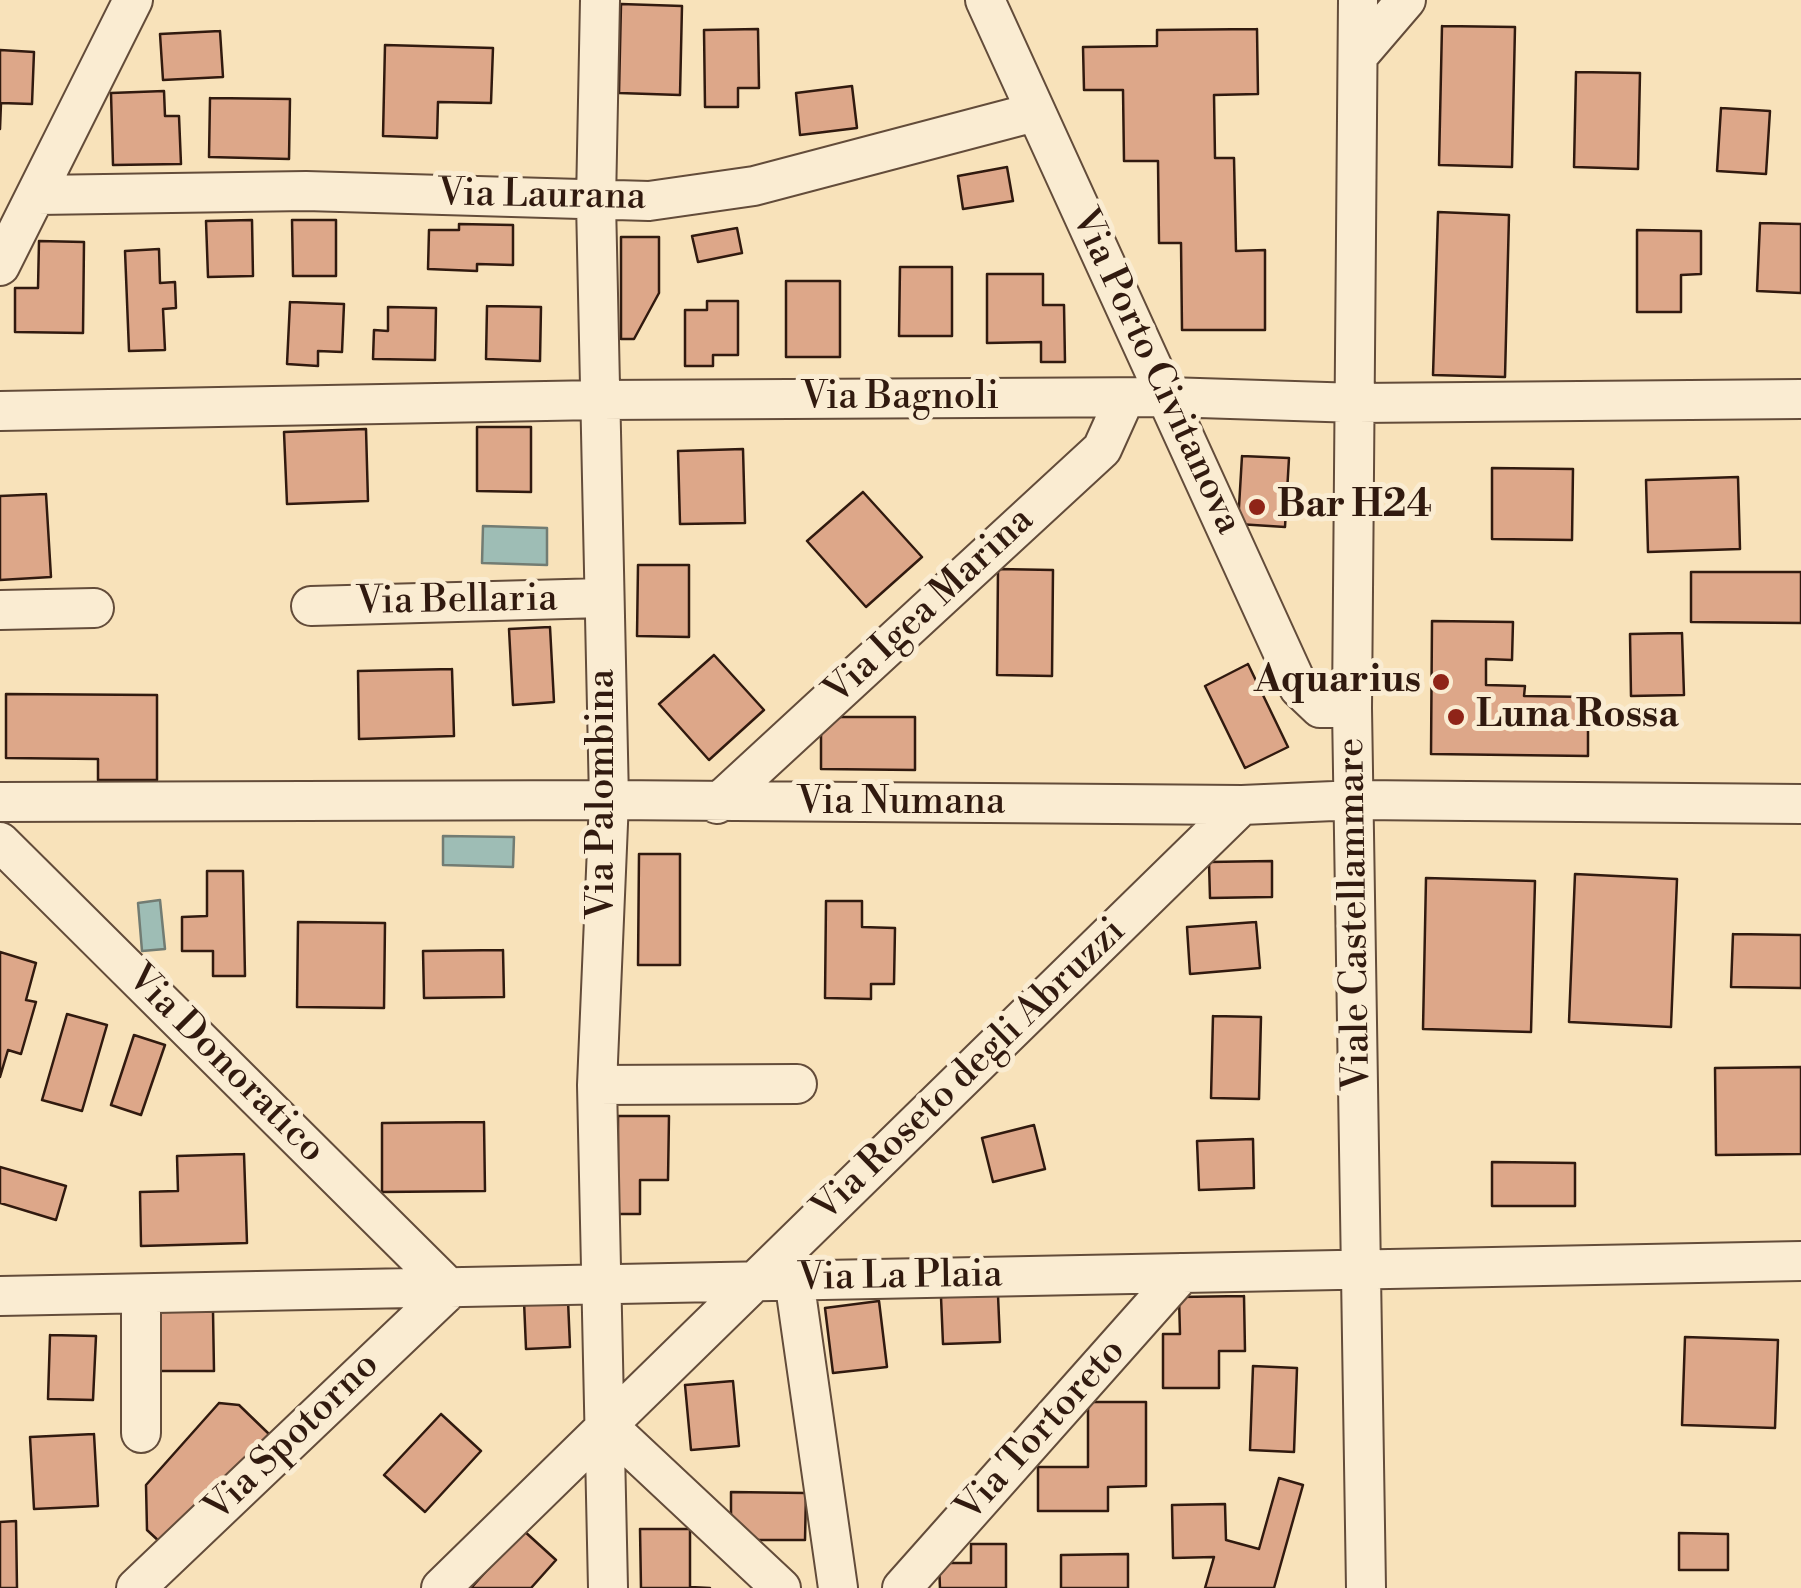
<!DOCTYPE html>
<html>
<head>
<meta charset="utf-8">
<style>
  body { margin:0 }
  canvas { display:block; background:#f8e2ba }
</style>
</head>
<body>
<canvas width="1801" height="1588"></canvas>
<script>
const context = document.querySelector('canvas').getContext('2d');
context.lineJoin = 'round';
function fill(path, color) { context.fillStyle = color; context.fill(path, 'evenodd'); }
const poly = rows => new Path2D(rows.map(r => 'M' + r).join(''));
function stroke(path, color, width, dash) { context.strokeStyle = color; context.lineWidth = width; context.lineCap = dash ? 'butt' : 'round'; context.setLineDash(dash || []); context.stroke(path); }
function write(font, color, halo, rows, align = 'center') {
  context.font = font + ' "Libre Bodoni",serif'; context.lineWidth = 10; context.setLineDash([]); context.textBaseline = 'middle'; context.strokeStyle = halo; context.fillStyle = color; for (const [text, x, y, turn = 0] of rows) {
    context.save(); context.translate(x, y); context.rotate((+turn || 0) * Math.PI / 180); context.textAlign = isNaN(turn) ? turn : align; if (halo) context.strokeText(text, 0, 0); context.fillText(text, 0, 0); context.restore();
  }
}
const water = poly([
  [483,526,547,528,547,565,482,563,483,526],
  [443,836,514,837,513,867,443,865,443,836],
  [160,900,165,949,142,951,138,903,160,900]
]);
const building = poly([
  [621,4,682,6,680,95,619,93,621,4],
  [1442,26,1515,27,1512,167,1439,165,1442,26],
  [758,29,759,88,738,88,738,107,705,107,704,30,758,29],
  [1257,29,1258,94,1214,95,1215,158,1234,158,1236,251,1265,250,1265,330,1182,330,1181,243,1159,243,1158,161,1124,161,1123,90,1084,90,1083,47,1157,46,1157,30,1257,29],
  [220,31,223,77,163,80,160,34,220,31],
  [385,45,493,48,491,103,438,102,437,138,383,136,385,45],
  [0,50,34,52,32,104,1,103,0,129,0,50],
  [1576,72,1640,73,1638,169,1574,167,1576,72],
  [852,86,857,128,800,135,796,93,852,86],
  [164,91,165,116,179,116,181,164,113,165,111,93,164,91],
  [210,98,290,99,289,159,209,157,210,98],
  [1721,108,1770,111,1766,174,1717,171,1721,108],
  [1007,167,1013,201,963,209,958,176,1007,167],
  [1438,212,1509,215,1505,377,1433,375,1438,212],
  [252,220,253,276,208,277,206,221,252,220],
  [292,220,336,220,336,276,293,276,292,220],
  [1760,223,1801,224,1801,293,1757,291,1760,223],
  [459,224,513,225,513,265,477,264,477,271,428,269,429,230,459,230,459,224],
  [737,228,742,253,698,262,692,236,737,228],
  [1637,230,1701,231,1701,274,1681,275,1681,312,1637,312,1637,230],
  [621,237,659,237,659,293,634,339,621,339,621,237],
  [39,241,84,242,83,333,15,332,15,288,38,288,39,241],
  [159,249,160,283,175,282,176,308,163,309,165,350,129,351,125,251,159,249],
  [900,267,952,267,952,336,899,336,900,267],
  [987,274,1043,274,1043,305,1064,305,1065,362,1041,362,1041,342,987,343,987,274],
  [786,281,840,281,840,357,786,357,786,281],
  [707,301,738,301,738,355,713,355,713,366,685,366,685,310,707,310,707,301],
  [290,302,344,304,342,352,318,351,318,366,287,364,290,302],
  [487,306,541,307,540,361,486,359,487,306],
  [388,307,436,308,435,360,373,359,374,330,388,331,388,307],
  [477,427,531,427,531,492,477,491,477,427],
  [366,429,368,501,287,504,284,432,366,429],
  [743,449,745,523,680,524,678,451,743,449],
  [1242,456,1289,458,1285,527,1238,524,1242,456],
  [1492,468,1573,469,1572,540,1492,539,1492,468],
  [1738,477,1740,549,1648,552,1646,480,1738,477],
  [863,492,922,557,866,607,807,541,863,492],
  [46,494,51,577,0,580,0,496,46,494],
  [638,565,689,565,689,637,637,636,638,565],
  [998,569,1053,570,1052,676,997,675,998,569],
  [1691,572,1801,572,1801,623,1691,622,1691,572],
  [1432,621,1513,622,1512,660,1486,659,1486,685,1525,686,1524,696,1588,697,1588,756,1431,754,1432,621],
  [550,627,554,702,513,705,509,629,550,627],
  [1682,633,1684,695,1631,696,1630,634,1682,633],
  [714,655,764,710,709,760,659,704,714,655],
  [1248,664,1288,747,1245,768,1205,686,1248,664],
  [452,669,454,736,359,739,358,671,452,669],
  [6,694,157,695,157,780,98,780,98,759,6,758,6,694],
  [821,717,915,717,915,770,821,769,821,717],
  [639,854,680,854,680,965,638,965,639,854],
  [1272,861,1272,897,1210,898,1209,862,1272,861],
  [207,871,243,871,245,976,213,976,213,951,182,951,182,917,207,916,207,871],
  [1575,874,1677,879,1671,1027,1569,1022,1575,874],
  [1426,878,1535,881,1531,1032,1423,1029,1426,878],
  [826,901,862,901,862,927,895,928,894,984,871,984,871,999,825,998,826,901],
  [298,922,385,923,384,1008,297,1007,298,922],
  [1256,922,1260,968,1190,974,1187,927,1256,922],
  [1733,934,1801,935,1801,988,1731,987,1733,934],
  [503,950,504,997,424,998,423,951,503,950],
  [0,952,36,963,26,1000,36,1002,21,1054,8,1050,0,1077,0,952],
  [67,1014,107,1025,82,1111,42,1100,67,1014],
  [1213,1016,1261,1017,1259,1099,1211,1098,1213,1016],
  [134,1035,165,1045,141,1115,111,1105,134,1035],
  [1801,1067,1801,1154,1716,1155,1715,1068,1801,1067],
  [618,1116,669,1116,668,1180,640,1180,640,1214,618,1214,618,1116],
  [484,1122,485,1191,382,1192,382,1123,484,1122],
  [1034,1125,1045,1169,993,1182,982,1138,1034,1125],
  [1253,1139,1254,1188,1199,1190,1197,1141,1253,1139],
  [244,1154,247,1243,141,1246,140,1192,178,1191,177,1156,244,1154],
  [1492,1162,1575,1163,1575,1206,1492,1206,1492,1162],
  [0,1167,66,1186,56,1220,0,1203,0,1167],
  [998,1295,1000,1342,943,1344,941,1297,998,1295],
  [1244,1296,1245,1351,1219,1351,1219,1388,1163,1388,1163,1334,1180,1334,1179,1297,1244,1296],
  [568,1300,570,1347,526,1349,524,1301,568,1300],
  [879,1301,887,1367,833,1373,825,1308,879,1301],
  [213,1311,214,1371,160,1371,159,1312,213,1311],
  [50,1335,96,1336,93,1400,48,1399,50,1335],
  [1685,1337,1778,1340,1775,1428,1682,1425,1685,1337],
  [1253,1366,1297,1368,1294,1452,1250,1450,1253,1366],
  [733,1381,739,1446,691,1450,685,1385,733,1381],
  [1088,1402,1146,1402,1146,1486,1108,1487,1108,1511,1038,1511,1038,1467,1088,1467,1088,1402],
  [219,1403,239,1405,269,1434,162,1544,147,1530,146,1485,219,1403],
  [441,1414,481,1451,425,1512,384,1475,441,1414],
  [94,1434,98,1506,34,1509,30,1437,94,1434],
  [1279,1478,1303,1485,1274,1588,1205,1588,1214,1557,1173,1558,1172,1505,1225,1504,1226,1540,1259,1549,1279,1478],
  [731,1492,806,1493,805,1540,746,1540,731,1523,731,1492],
  [16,1521,17,1588,0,1588,0,1522,16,1521],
  [640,1529,690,1529,690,1587,710,1588,641,1588,640,1529],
  [523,1530,556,1560,531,1588,471,1588,523,1530],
  [1679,1533,1728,1534,1728,1570,1679,1570,1679,1533],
  [971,1544,1006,1544,1006,1588,940,1588,939,1563,971,1563,971,1544],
  [1128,1554,1128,1588,1061,1588,1061,1555,1128,1554]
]);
const minor = poly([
  [600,0,596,202,609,800,597,1085,608,1588],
  [985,0,1299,688,1320,708,1352,708],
  [1358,0,1352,708,1366,1588],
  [1358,56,1406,0],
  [38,195,306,191,649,201,754,186,1035,112],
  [0,266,133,0],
  [0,411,600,400,1167,397,1358,403,1801,399],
  [311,606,603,598],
  [0,610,94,608],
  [0,802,609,800,1242,805,1357,800,1801,804],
  [717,804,1102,449,1125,398],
  [0,842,450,1289,136,1588],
  [597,1085,797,1084],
  [794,1279,838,1588],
  [0,1296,1801,1261],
  [608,1426,781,1588],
  [141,1433,141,1294],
  [441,1588,1242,805],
  [902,1588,1182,1273]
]);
const markers = [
  [1257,507,10,"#8f2418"],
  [1441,682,10,"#8f2418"],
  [1456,717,10,"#8f2418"]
];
const streetNames = [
  ["Via Laurana",542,197,1],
  ["Via Porto Civitanova",1155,372,65],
  ["Via Bagnoli",900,399],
  ["Via Bellaria",457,602,-1],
  ["Via Igea Marina",930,607,-43],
  ["Via Palombina",604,794,-90],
  ["Via Numana",901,804],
  ["Viale Castellammare",1356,914,-91],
  ["Via Donoratico",225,1065,45],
  ["Via Roseto degli Abruzzi",970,1071,-44],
  ["Via La Plaia",900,1278,-1],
  ["Via Tortoreto",1042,1431,-48],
  ["Via Spotorno",293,1438,-44]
];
const poiNames = [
  ["Bar H24",1277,507],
  ["Aquarius",1421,682,"right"],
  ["Luna Rossa",1476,717]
];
fill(water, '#9ebdb5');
stroke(water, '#727c73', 2.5);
fill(building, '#dda789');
stroke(building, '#311a0f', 2.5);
stroke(minor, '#634c3a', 42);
stroke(minor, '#faecd2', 38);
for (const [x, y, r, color] of markers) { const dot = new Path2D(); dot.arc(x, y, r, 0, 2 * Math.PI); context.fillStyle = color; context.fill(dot); stroke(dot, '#faecd2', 4); }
write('38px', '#311a0f', '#faecd2', streetNames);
write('bold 38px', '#311a0f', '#faecd2', poiNames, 'left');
</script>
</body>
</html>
